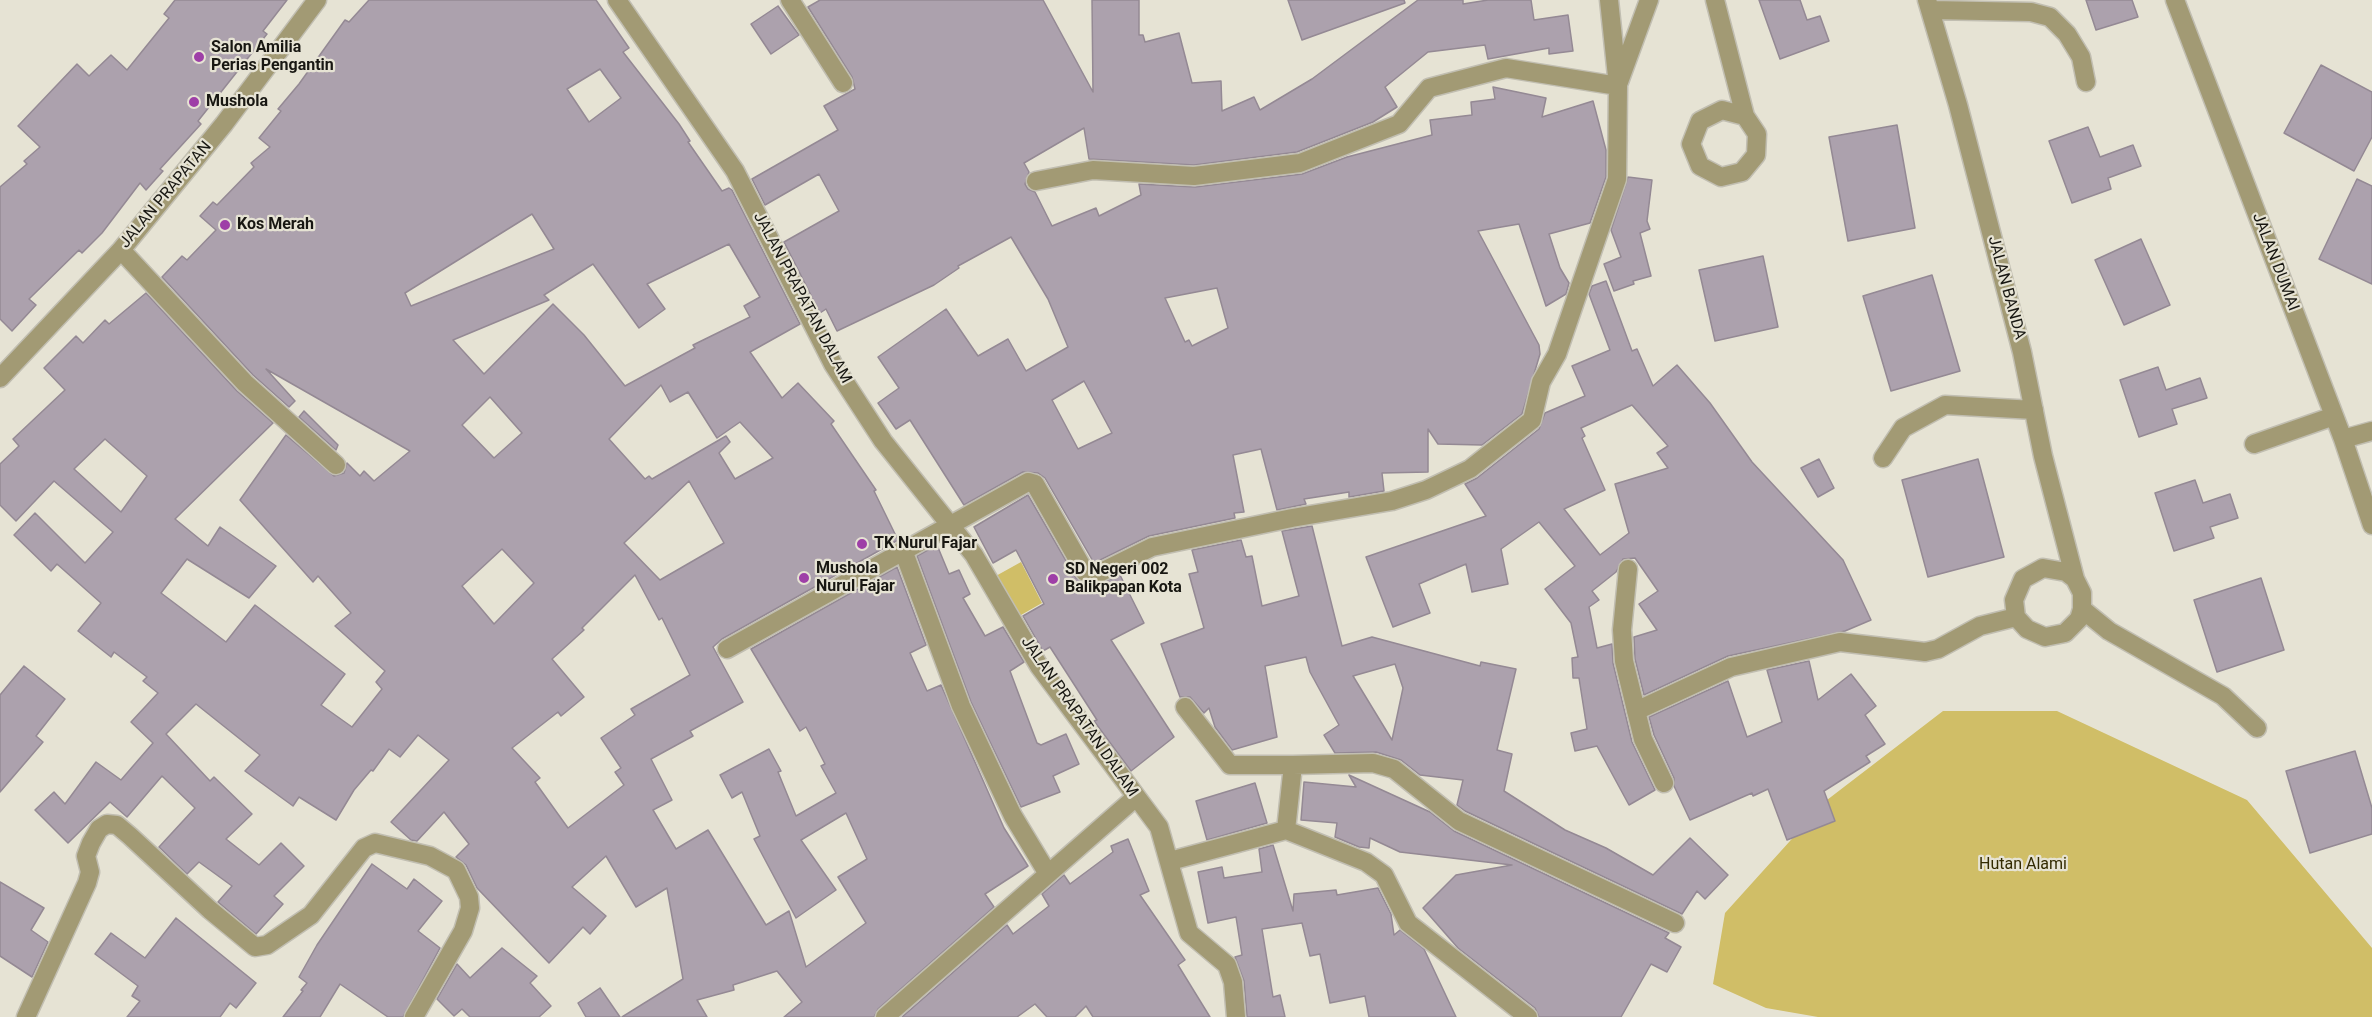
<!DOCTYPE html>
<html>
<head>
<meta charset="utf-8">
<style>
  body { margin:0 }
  canvas { display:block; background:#e6e3d4 }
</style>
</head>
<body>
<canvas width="2372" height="1017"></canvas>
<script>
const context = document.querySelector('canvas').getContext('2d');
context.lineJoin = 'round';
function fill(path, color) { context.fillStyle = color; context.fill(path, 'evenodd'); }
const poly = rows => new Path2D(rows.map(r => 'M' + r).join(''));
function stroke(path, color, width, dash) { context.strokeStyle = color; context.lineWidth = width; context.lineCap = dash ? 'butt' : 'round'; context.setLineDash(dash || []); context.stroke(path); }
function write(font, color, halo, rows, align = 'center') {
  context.font = font + ' Roboto,sans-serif'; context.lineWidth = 4.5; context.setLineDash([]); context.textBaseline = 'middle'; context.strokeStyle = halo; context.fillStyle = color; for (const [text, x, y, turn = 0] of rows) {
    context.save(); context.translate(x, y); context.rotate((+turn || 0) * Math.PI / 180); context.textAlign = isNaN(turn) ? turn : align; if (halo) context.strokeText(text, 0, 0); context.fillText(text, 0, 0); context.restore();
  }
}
const green = poly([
  [1021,562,1042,603,1007,623,985,582],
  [1943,711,2057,711,2247,800,2372,948,2372,1017,1818,1017,1766,1008,1713,984,1725,913,1827,800]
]);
const building = poly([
  [175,0,287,0,263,31,267,34,198,121,201,124,160,169,163,171,146,190,140,183,102,233,82,253,79,250,29,299,36,305,12,331,0,319,0,187,27,164,24,161,40,147,18,126,77,64,89,76,111,55,127,70,169,18,164,14,175,0],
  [369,0,596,0,629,48,623,52,679,124,690,141,688,142,722,191,729,188,732,190,800,324,750,352,782,398,798,383,834,421,831,424,876,490,874,491,898,540,722,639,713,647,743,702,690,731,693,736,651,759,672,800,653,810,676,849,708,830,766,925,789,911,806,967,866,923,838,877,867,859,846,813,801,840,836,890,796,918,754,839,760,836,742,792,732,798,720,775,769,749,781,771,778,772,796,816,836,793,821,766,825,764,806,727,800,731,751,649,897,567,926,645,910,653,927,691,941,685,1004,828,1028,866,985,894,994,907,878,1009,874,1017,784,1017,802,1002,777,971,733,985,734,990,697,1000,707,1017,622,1017,683,979,667,888,636,907,606,856,572,887,606,916,590,934,583,927,549,963,477,888,466,865,456,857,469,844,444,812,417,841,411,840,391,822,449,760,418,735,400,757,389,749,373,771,371,770,354,790,336,820,299,797,293,806,245,771,260,755,196,704,166,734,210,781,214,777,252,814,226,839,259,865,281,843,304,866,274,896,283,904,256,934,218,902,232,886,199,862,187,874,159,847,195,808,162,776,127,817,110,802,68,843,35,810,54,792,65,804,96,762,121,780,153,743,131,722,158,693,143,681,147,677,114,652,111,657,78,631,101,603,57,564,51,571,14,535,35,513,85,563,113,532,54,481,16,521,0,505,0,464,19,446,13,439,65,390,44,368,76,336,83,343,105,320,109,324,146,293,237,391,273,423,175,519,208,546,220,527,276,566,249,598,187,559,161,593,226,642,255,605,345,674,321,705,352,727,382,689,376,682,385,671,335,626,351,613,318,576,313,582,240,500,286,435,334,476,344,473,347,463,360,476,364,471,374,481,410,451,266,369,295,401,289,407,253,375,162,277,182,256,187,260,216,230,200,216,213,202,217,205,254,167,251,163,270,147,259,138,281,111,278,109,299,84,345,20,349,22,369,0],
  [600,69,621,98,589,122,567,89,600,69],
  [532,214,554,249,411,306,405,293,532,214],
  [729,244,760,297,744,306,750,317,693,345,695,348,625,386,584,335,553,304,484,374,453,340,549,300,544,295,593,264,639,328,665,309,647,284,729,244],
  [661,385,670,402,688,392,717,438,740,422,773,458,735,479,719,453,730,442,726,436,652,479,649,476,645,479,609,439,661,385],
  [490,397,522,433,494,458,462,425,490,397],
  [105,439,147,476,121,512,74,469,105,439],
  [689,481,724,543,660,580,624,543,689,481],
  [502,549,534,583,494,624,462,586,502,549],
  [635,575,659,620,662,618,690,675,631,709,635,715,601,738,621,768,615,772,624,785,568,828,535,782,540,778,512,748,558,712,561,716,584,697,552,659,584,630,582,628,635,575],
  [820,0,1043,0,1093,92,1092,0,1139,0,1139,35,1143,35,1145,42,1179,33,1192,83,1221,81,1222,111,1254,97,1260,110,1312,79,1418,0,1463,0,1463,4,1488,0,1531,0,1534,20,1568,15,1573,51,1549,54,1549,48,1488,59,1485,45,1428,52,1385,87,1397,107,1373,122,1297,152,1194,165,1089,159,1084,128,1024,163,1029,172,1025,184,1028,189,1035,192,1052,226,1096,208,1099,216,1141,195,1139,184,1195,187,1302,174,1347,157,1432,135,1430,120,1472,115,1471,102,1495,99,1493,87,1546,98,1542,117,1593,101,1606,150,1606,177,1590,223,1549,234,1560,268,1569,283,1566,294,1546,306,1519,224,1478,231,1539,345,1540,354,1522,414,1482,445,1438,444,1428,429,1428,472,1382,473,1384,491,1349,497,1349,492,1304,499,1306,504,1277,510,1261,449,1233,455,1244,512,1234,513,1235,518,1149,536,1094,563,1045,478,1038,473,1023,472,964,505,910,420,896,429,878,403,899,388,878,357,946,309,978,356,1008,339,1026,371,1068,347,1048,299,1011,237,958,266,959,268,934,285,837,331,826,309,820,313,784,242,839,211,819,174,765,205,752,179,838,130,824,106,855,89,852,77,808,7,820,0],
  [1217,288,1228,328,1192,346,1189,340,1185,342,1165,298,1217,288],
  [1084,381,1112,433,1078,449,1052,400,1084,381],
  [1288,0,1404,0,1405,3,1302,40,1288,0],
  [1759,0,1800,0,1807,20,1820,16,1829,41,1780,59,1759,0],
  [2086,0,2132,0,2138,17,2096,30,2086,0],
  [778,6,799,35,771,54,751,24,778,6],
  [2321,65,2372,92,2372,137,2354,171,2284,133,2321,65],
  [1897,125,1915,228,1848,241,1829,137,1897,125],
  [2088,127,2100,157,2133,145,2141,166,2108,178,2111,189,2072,203,2049,141,2088,127],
  [1628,177,1652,180,1647,221,1650,229,1640,233,1651,276,1633,281,1634,284,1614,291,1604,264,1621,257,1611,230,1628,177],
  [2357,179,2372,186,2372,284,2319,259,2357,179],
  [2141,239,2170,305,2124,325,2095,260,2141,239],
  [1763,256,1778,327,1715,341,1699,270,1763,256],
  [1932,275,1960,371,1891,391,1863,296,1932,275],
  [1606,281,1632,351,1637,349,1653,386,1677,365,1710,403,1752,462,1843,560,1871,620,1845,631,1728,656,1644,695,1635,659,1634,637,1657,630,1639,604,1658,591,1635,558,1623,559,1616,572,1592,591,1599,600,1589,607,1597,648,1612,644,1613,663,1632,742,1655,790,1629,805,1597,746,1575,751,1571,733,1587,729,1579,678,1573,678,1572,658,1578,657,1571,623,1545,589,1575,566,1539,522,1501,549,1508,584,1472,592,1466,564,1419,584,1430,613,1393,627,1366,557,1486,516,1465,484,1477,478,1539,429,1545,413,1585,396,1572,366,1610,350,1589,294,1592,286,1606,281],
  [1632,405,1668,446,1657,453,1668,468,1615,484,1629,533,1600,555,1564,509,1605,490,1582,438,1585,436,1581,428,1632,405],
  [2158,367,2166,390,2200,378,2207,398,2172,409,2177,424,2139,437,2120,380,2158,367],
  [304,411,338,445,336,450,299,417,304,411],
  [1819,459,1834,488,1818,497,1801,468,1819,459],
  [1978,459,2004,557,1928,577,1902,480,1978,459],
  [2195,480,2203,503,2230,494,2238,518,2210,527,2214,538,2174,551,2155,493,2195,480],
  [1028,495,1076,578,1093,586,1120,575,1144,623,1111,640,1174,737,1131,771,1094,721,1097,720,1050,647,1043,651,1023,616,1044,604,1016,550,993,563,974,527,1028,495],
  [1312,526,1342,646,1372,637,1480,666,1481,662,1516,669,1497,750,1512,754,1504,791,1565,830,1606,848,1653,875,1690,838,1728,875,1705,899,1697,891,1682,914,1465,811,1457,805,1463,780,1420,775,1401,760,1376,752,1335,753,1324,735,1339,725,1310,672,1306,657,1265,666,1277,737,1232,750,1215,727,1209,708,1204,713,1190,697,1180,697,1161,644,1204,628,1189,574,1198,572,1192,550,1241,540,1246,557,1252,556,1262,606,1299,596,1282,531,1312,526],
  [1395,664,1403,688,1392,740,1353,676,1395,664],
  [937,545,949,574,959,570,970,594,963,598,985,636,1003,627,1024,662,1010,671,1037,743,1041,745,1066,734,1079,764,1053,776,1060,792,1021,807,971,702,917,556,937,545],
  [2261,578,2284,650,2217,672,2194,600,2261,578],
  [1809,661,1818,700,1851,674,1876,706,1865,715,1885,744,1866,756,1870,762,1824,791,1835,821,1787,840,1768,789,1753,796,1752,793,1690,820,1674,786,1674,778,1654,735,1649,717,1728,681,1747,737,1782,722,1767,670,1809,661],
  [24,666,65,699,36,736,43,742,0,792,0,695,24,666],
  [2355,751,2372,808,2372,834,2310,853,2286,771,2355,751],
  [1349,775,1430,812,1454,831,1669,933,1665,938,1681,947,1667,972,1651,964,1621,1017,1539,1017,1535,1008,1458,948,1423,908,1456,875,1512,865,1400,852,1370,838,1369,848,1359,847,1335,837,1337,823,1301,820,1304,782,1356,787,1349,775],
  [1255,783,1267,823,1207,840,1196,801,1255,783],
  [1128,839,1149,891,1140,895,1185,960,1178,965,1210,1017,1093,1017,1086,1006,1075,1017,1047,1017,1035,1004,1017,1017,902,1017,1007,925,1013,934,1049,906,1042,894,1064,875,1070,884,1113,852,1111,846,1128,839],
  [1273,845,1293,911,1294,894,1336,890,1337,895,1378,888,1391,914,1394,935,1400,930,1424,949,1456,1017,1369,1017,1365,996,1330,1003,1320,954,1310,956,1302,923,1262,929,1273,997,1280,995,1285,1017,1247,1017,1244,981,1235,957,1242,955,1236,917,1208,923,1198,872,1222,867,1224,878,1262,872,1259,849,1273,845],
  [372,864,407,889,414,879,442,901,418,931,440,948,403,1017,388,1017,340,984,320,1017,283,1017,303,991,301,990,307,983,299,977,317,945,372,864],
  [0,882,44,908,31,930,48,942,32,977,0,956,0,882],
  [176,918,256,983,236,1008,230,1003,220,1017,127,1017,140,1001,132,996,138,986,95,954,111,933,145,958,176,918],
  [502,948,537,976,530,983,551,1006,539,1017,470,1017,462,1009,454,1016,437,999,457,964,470,978,502,948],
  [600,988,620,1017,586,1017,578,1003,600,988]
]);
const minor = poly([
  [617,0,735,171,833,364,883,441,974,555,1039,666,1159,827,1189,933,1227,965,1233,982,1236,1017],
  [790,0,843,83],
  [1715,0,1745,116,1757,134,1756,155,1742,172,1721,177,1700,166,1691,144,1700,121,1722,110,1745,116],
  [1927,0,1958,105,2022,352,2043,456,2075,579,2082,593,2082,609,2079,619,2065,633,2045,637,2027,629,2016,617,2014,600,2023,579,2043,568,2066,572,2075,579],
  [2175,0,2343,439,2372,525],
  [1931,10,2031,12,2050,17,2067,34,2081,57,2086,82],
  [1619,82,1649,0],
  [1036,181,1093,170,1194,176,1300,163,1399,124,1429,88,1506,68,1618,86],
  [121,250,245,383,336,465],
  [0,378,121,250,224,124,317,0],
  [2343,439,2372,431],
  [2254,444,2334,416],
  [1883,458,1903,428,1945,405,2034,410],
  [903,550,961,706,1013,816,1048,874],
  [1628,569,1622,630,1624,661,1643,739,1664,783],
  [2082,609,2109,631,2223,696,2257,728],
  [727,649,1028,482,1035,484,1085,572,1095,575,1152,547,1292,518,1392,501,1426,490,1470,469,1532,420,1541,382,1557,354,1617,179,1618,86,1609,0],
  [1185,707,1230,765,1293,765],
  [1636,711,1731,667,1840,642,1925,652,1938,649,1980,626,2016,617],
  [1286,830,1293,765,1373,763,1394,769,1459,821,1675,923],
  [1170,861,1286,830,1366,862,1384,875,1408,923,1528,1017],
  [26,1017,87,883,90,872,86,856,91,843,99,829,107,824,117,825,130,836,210,910,255,947,267,945,311,915,364,848,375,843,430,856,456,870,469,897,470,908,463,931,414,1017],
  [885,1017,1136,797]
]);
const markers = [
  [199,57,6,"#9e3fa7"],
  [194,102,6,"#9e3fa7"],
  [225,225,6,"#9e3fa7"],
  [862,544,6,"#9e3fa7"],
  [804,578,6,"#9e3fa7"],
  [1053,579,6,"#9e3fa7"]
];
const poiNames = [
  ["Salon Amilia",211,48],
  ["Perias Pengantin",211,66],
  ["Mushola",206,102],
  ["Kos Merah",237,225],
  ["TK Nurul Fajar",874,544],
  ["Mushola",816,569],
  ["Nurul Fajar",816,587],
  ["SD Negeri 002",1065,570],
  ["Balikpapan Kota",1065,588]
];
const streetNames = [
  ["JALAN PRAPATAN",166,195,-50],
  ["JALAN DUMAI",2275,262,69],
  ["JALAN BANDA",2006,288,75],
  ["JALAN PRAPATAN DALAM",802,298,62],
  ["JALAN PRAPATAN DALAM",1079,717,55]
];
const parkNames = [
  ["Hutan Alami",2023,865]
];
fill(green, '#d0be67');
fill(building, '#aca1ad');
stroke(building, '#948994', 1.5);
stroke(minor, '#c1beb1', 21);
stroke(minor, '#a29a74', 18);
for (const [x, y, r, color] of markers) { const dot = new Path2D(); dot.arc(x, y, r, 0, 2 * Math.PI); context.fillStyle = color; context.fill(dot); stroke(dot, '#e6e3d4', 2); }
write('bold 16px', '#181712', '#e6e3d4', poiNames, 'left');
write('16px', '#181712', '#e6e3d4', streetNames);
write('16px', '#322a00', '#e6e3d4', parkNames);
</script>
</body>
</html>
